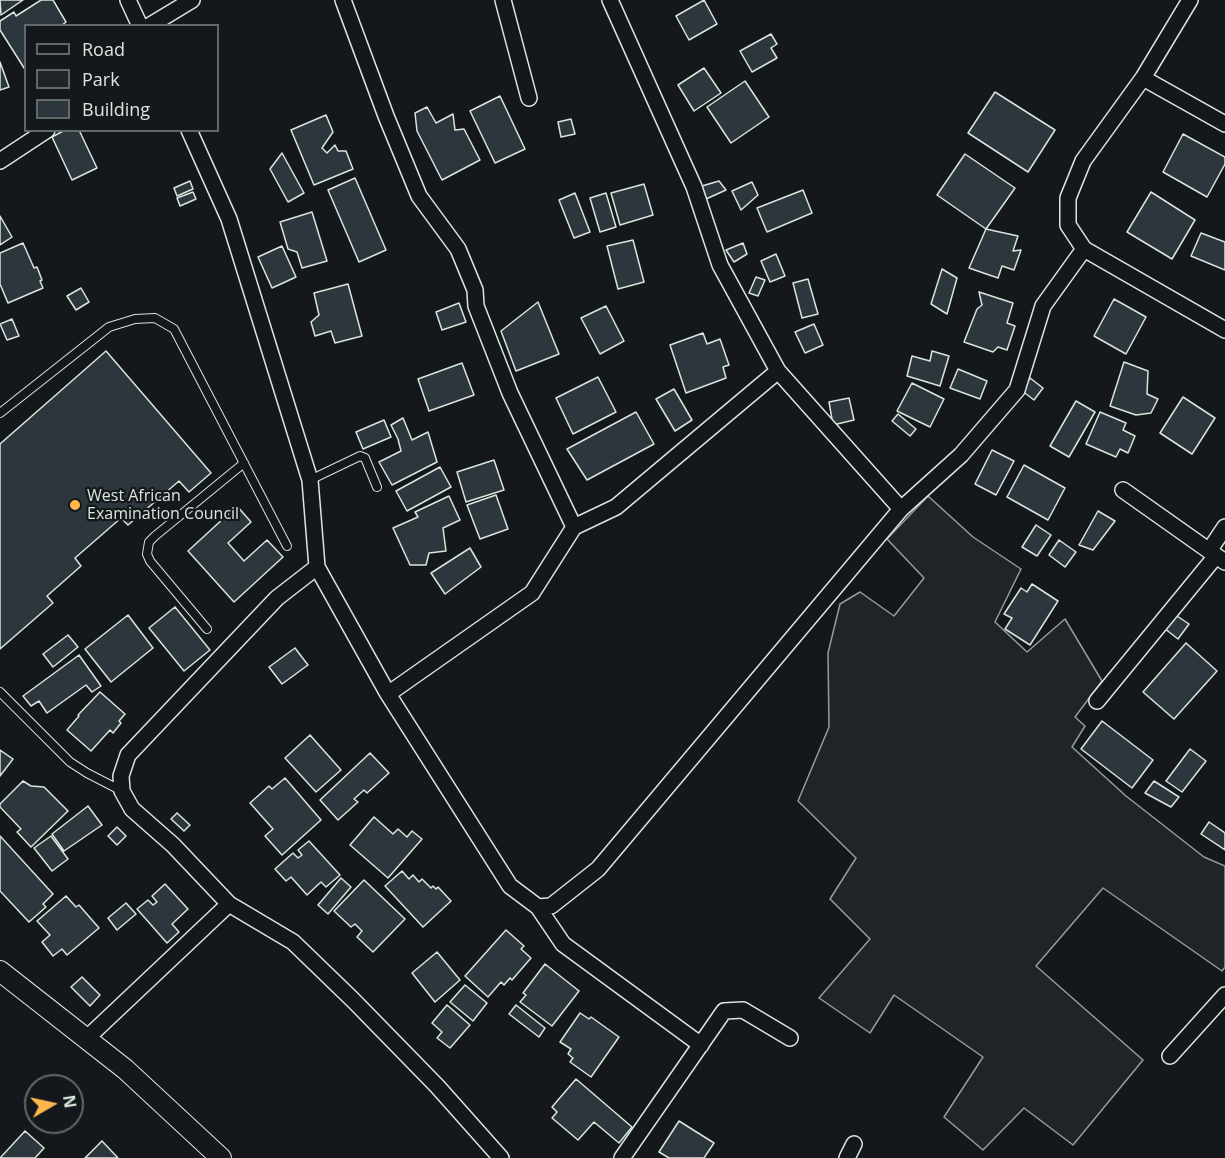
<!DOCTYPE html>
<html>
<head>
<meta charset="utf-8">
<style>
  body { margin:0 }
  #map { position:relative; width:1225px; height:1158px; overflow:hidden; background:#14181c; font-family:"Open Sans",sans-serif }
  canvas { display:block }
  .legend { position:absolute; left:24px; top:24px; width:195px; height:108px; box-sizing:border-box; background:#14181c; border:2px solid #626a69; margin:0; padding:8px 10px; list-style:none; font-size:18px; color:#d8e6dc }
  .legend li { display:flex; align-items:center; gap:12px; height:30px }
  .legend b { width:30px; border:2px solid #626a69 }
  .north { position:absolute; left:24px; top:1074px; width:60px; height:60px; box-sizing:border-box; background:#14181c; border:2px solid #626a69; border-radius:50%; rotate:81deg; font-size:16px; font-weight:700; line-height:24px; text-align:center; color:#d8e6dc }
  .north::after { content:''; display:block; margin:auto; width:21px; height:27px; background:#ffb74d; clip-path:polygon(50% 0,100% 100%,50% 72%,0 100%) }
</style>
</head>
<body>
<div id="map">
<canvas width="1225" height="1158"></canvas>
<ul class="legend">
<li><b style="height:8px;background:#14181c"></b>Road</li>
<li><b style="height:16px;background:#202428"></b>Park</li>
<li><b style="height:16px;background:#2c363c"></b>Building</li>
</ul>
<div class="north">N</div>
</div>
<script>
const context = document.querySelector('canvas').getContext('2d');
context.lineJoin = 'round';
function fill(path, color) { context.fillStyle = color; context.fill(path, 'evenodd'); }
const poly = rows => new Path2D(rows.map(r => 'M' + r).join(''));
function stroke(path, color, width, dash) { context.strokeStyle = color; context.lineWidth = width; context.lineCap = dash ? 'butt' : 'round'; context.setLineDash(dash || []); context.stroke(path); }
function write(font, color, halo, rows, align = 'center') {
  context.font = font + ' "Open Sans",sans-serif'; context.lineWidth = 4.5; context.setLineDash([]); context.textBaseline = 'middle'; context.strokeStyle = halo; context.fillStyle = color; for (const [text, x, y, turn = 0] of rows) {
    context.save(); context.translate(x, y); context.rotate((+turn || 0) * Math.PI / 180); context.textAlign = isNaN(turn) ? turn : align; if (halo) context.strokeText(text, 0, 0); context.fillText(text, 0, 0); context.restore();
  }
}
const green = poly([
  [928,496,973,537,1021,569,995,622,1027,652,1065,619,1102,681,1075,717,1085,726,1072,747,1126,796,1204,857,1225,866,1225,967,1222,971,1103,888,1036,966,1143,1060,1073,1145,1024,1108,983,1150,944,1117,983,1057,894,995,870,1033,819,998,870,939,830,899,856,858,798,801,829,727,828,653,840,604,860,592,894,616,924,578,887,539,928,496]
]);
const building = poly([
  [0,0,23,0,1,15,0,0],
  [41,0,53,0,66,22,61,26,26,26,26,71,0,30,0,21,14,12,16,16,41,0],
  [704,0,717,24,689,40,676,16,704,0],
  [771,34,777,44,771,48,777,58,752,72,740,51,771,34],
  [0,62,9,87,0,90,0,62],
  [704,68,721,93,694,111,678,85,704,68],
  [745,81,769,117,731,143,707,107,745,81],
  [995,92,1055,130,1028,172,968,133,995,92],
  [500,96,525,149,495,163,470,111,500,96],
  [427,107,436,123,453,114,455,130,464,129,480,160,442,180,417,131,415,113,427,107],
  [326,115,333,132,322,148,327,153,335,145,338,151,346,151,353,169,314,185,291,130,326,115],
  [571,119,575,134,561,137,558,122,571,119],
  [65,130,79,130,97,168,72,180,52,137,65,130],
  [1183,134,1225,157,1225,164,1207,197,1163,172,1183,134],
  [282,153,304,193,288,202,270,169,282,153],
  [965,154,1015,188,986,229,937,195,965,154],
  [355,178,386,250,359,262,328,190,355,178],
  [190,181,193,189,177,196,174,188,190,181],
  [719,181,726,190,706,199,702,186,719,181],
  [752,182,758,195,741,210,732,191,752,182],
  [644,184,653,215,620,225,611,193,644,184],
  [803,190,812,213,767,232,757,208,803,190],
  [193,192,196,199,180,206,177,198,193,192],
  [1151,192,1195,220,1172,259,1127,232,1151,192],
  [575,193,590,232,574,238,559,200,575,193],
  [606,193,616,227,600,232,590,198,606,193],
  [312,212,327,261,302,268,297,252,288,249,280,222,312,212],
  [0,216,12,237,0,245,0,216],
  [986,229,1018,236,1013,251,1021,250,1014,270,1002,266,998,278,969,268,986,229],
  [1201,233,1225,242,1225,270,1191,256,1201,233],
  [633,240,644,282,618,289,607,246,633,240],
  [23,243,34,268,37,267,42,280,40,281,43,288,8,303,0,284,0,253,23,243],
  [743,243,747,254,734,262,726,250,743,243],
  [282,246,296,277,272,288,258,257,282,246],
  [776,254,785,276,770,282,761,261,776,254],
  [942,269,957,278,947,314,931,304,942,269],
  [756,277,765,280,758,296,749,293,756,277],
  [808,279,818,314,802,318,793,283,808,279],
  [348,284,362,336,335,343,331,331,315,336,311,322,319,315,314,293,348,284],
  [81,288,89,302,76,310,67,296,81,288],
  [979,292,1013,303,1007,323,1015,326,1007,350,998,347,993,352,964,342,977,309,982,305,979,292],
  [1114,299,1146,317,1126,354,1094,336,1114,299],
  [538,302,559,354,516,371,501,331,538,302],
  [459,303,466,322,442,330,436,312,459,303],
  [606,306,624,341,600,354,581,318,606,306],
  [12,319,19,336,7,340,0,324,12,319],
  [814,324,823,345,805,353,795,332,814,324],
  [703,333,707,344,720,339,729,365,723,367,726,378,686,393,670,345,703,333],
  [106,351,211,473,189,492,179,481,128,525,121,518,75,558,81,566,47,596,53,603,0,649,0,444,106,351],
  [932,351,949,356,940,386,907,376,912,356,930,361,932,351],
  [1124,362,1148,371,1147,394,1158,399,1151,413,1136,415,1110,406,1124,362],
  [462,363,474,395,429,411,418,379,462,363],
  [958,369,987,381,980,399,950,388,958,369],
  [598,377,616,412,573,434,556,398,598,377],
  [1030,378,1043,388,1034,400,1021,390,1030,378],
  [912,383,944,399,930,427,897,411,912,383],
  [674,389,692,420,675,431,656,399,674,389],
  [1183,397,1215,418,1192,454,1160,433,1183,397],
  [849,398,854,420,833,425,829,402,849,398],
  [1076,401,1095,412,1069,457,1050,446,1076,401],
  [636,412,654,444,587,480,567,449,636,412],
  [1100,412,1126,423,1123,430,1135,436,1128,453,1120,449,1116,457,1086,444,1100,412],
  [898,414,916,429,910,436,892,421,898,414],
  [403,418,412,440,428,432,437,462,392,485,379,462,401,451,398,439,391,425,403,418],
  [384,420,391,437,363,449,356,432,384,420],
  [992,450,1014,461,996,495,975,484,992,450],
  [494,460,504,490,466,502,457,472,494,460],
  [1024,465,1065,488,1048,520,1007,497,1024,465],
  [440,467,451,487,407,511,396,491,440,467],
  [496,495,508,529,480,539,467,505,496,495],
  [449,496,460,520,443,528,446,551,429,553,426,565,410,565,393,528,418,517,415,512,449,496],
  [237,506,251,522,228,543,244,561,267,540,283,557,234,602,188,551,237,506],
  [1098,511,1115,521,1093,550,1079,545,1098,511],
  [1036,525,1051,535,1037,556,1022,547,1036,525],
  [1059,540,1076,552,1065,567,1049,555,1059,540],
  [470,548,481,567,445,594,431,573,470,548],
  [1032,584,1058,601,1030,645,1005,629,1012,618,1004,614,1021,588,1027,592,1032,584],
  [175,607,210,650,184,671,149,628,175,607],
  [1174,614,1189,624,1178,639,1164,628,1174,614],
  [128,615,153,648,111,682,85,649,128,615],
  [68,635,78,647,53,667,43,654,68,635],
  [1186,643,1217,671,1174,719,1143,692,1186,643],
  [295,648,308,665,282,684,269,667,295,648],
  [79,655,101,686,92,692,86,685,47,713,39,701,31,706,23,696,79,655],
  [100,692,125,714,119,721,121,723,113,733,110,730,91,751,67,730,79,716,78,715,100,692],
  [1102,721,1153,760,1132,788,1081,749,1102,721],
  [310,735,341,770,316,792,285,758,310,735],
  [1190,749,1206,761,1182,792,1166,781,1190,749],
  [0,750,13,759,0,776,0,750],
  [370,753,389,773,367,793,364,790,354,799,358,802,338,820,320,800,370,753],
  [285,778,321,820,282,855,265,836,273,829,250,803,269,786,272,789,285,778],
  [23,781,31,786,44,787,68,811,31,847,17,832,21,829,0,807,0,804,23,781],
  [1154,781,1179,797,1171,807,1145,793,1154,781],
  [88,806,102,825,64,851,52,834,88,806],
  [177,813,190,825,184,831,171,819,177,813],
  [374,817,393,834,398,829,407,837,412,831,422,839,388,878,350,845,374,817],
  [1209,822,1225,833,1225,850,1201,834,1209,822],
  [117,827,126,836,117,845,108,836,117,827],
  [0,836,53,894,43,904,46,907,29,922,0,891,0,836],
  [51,836,68,859,52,871,34,848,51,836],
  [309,841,340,875,326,887,321,882,307,895,291,877,286,881,275,869,293,853,298,858,302,855,298,850,309,841],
  [402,871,409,879,413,875,419,882,422,879,431,888,433,886,436,889,438,887,451,901,423,927,385,886,402,871],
  [341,878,351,887,328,914,318,905,341,878],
  [364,880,405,919,373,952,357,937,362,931,355,924,351,927,334,911,364,880],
  [165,884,188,909,172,924,179,932,167,943,137,909,148,900,153,905,157,902,152,896,165,884],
  [66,896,76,907,79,905,99,928,67,955,62,949,53,956,42,942,50,935,37,921,66,896],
  [126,903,136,914,117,930,108,918,126,903],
  [506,930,524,946,521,949,531,958,512,980,510,978,504,985,501,982,488,997,465,976,506,930],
  [437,952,460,980,435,1002,412,973,437,952],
  [545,964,579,991,552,1026,520,1002,526,995,523,993,545,964],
  [82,977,100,995,90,1006,71,987,82,977],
  [465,985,487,1003,473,1021,450,1002,465,985],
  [447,1005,470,1025,450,1048,437,1038,442,1032,432,1023,447,1005],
  [516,1005,545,1028,539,1037,509,1014,516,1005],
  [580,1013,589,1019,591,1017,619,1037,591,1077,570,1062,573,1058,568,1054,571,1049,560,1042,580,1013],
  [576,1079,632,1127,619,1143,594,1122,578,1140,552,1118,557,1112,552,1107,576,1079],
  [679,1121,714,1143,704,1158,669,1158,659,1152,679,1121],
  [25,1131,44,1148,35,1158,0,1158,25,1131],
  [102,1141,118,1158,85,1158,102,1141]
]);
const service = poly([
  [0,413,109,327,135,319,155,318,174,329,287,546],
  [310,480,360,456,365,458,377,487],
  [207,629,150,561,147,554,149,542,155,536,244,463],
  [0,692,70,762,87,773,122,791]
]);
const minor = poly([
  [128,0,140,26],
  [343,0,386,116,419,196,458,249,475,290,476,306,510,393,574,527],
  [503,0,529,98],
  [149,26,192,0],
  [1143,78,1225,124],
  [189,130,229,219,310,480,317,567,388,694,510,886,538,907,551,906,598,869,901,509,778,371,720,265,694,187,610,0],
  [0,161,47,130],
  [1084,249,1225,330],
  [1123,490,1225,562],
  [901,509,961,455,1017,390,1043,306,1084,249,1068,225,1068,198,1083,161,1143,78,1190,0],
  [1209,551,1225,527],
  [388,694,532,593,574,527,616,507,778,371],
  [1097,701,1216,556],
  [229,904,293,942,353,1000,437,1086,501,1158],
  [538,907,563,944,701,1045],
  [86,1039,229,904,173,845,132,809,122,791,121,776,128,755,277,598,317,567],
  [1170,1056,1225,995],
  [622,1158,724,1011,743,1010,790,1038],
  [847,1158,854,1144]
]);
const tertiary = poly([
  [0,971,125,1069,221,1158]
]);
const markers = [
  [75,505,6,"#ffb74d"]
];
const poiNames = [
  ["West African",87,496],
  ["Examination Council",87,514]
];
fill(green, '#202428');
stroke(green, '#939e99', 1.5);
fill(building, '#2c363c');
stroke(building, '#d8e6dc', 1.5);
stroke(service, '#d8e6dc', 10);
stroke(minor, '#d8e6dc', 18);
stroke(tertiary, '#d8e6dc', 22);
stroke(service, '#14181c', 8);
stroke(minor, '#14181c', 15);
stroke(tertiary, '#14181c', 20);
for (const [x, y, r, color] of markers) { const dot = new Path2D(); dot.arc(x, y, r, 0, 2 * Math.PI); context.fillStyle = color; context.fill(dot); stroke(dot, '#14181c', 2); }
write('16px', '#d8e6dc', '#14181c', poiNames, 'left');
</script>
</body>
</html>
